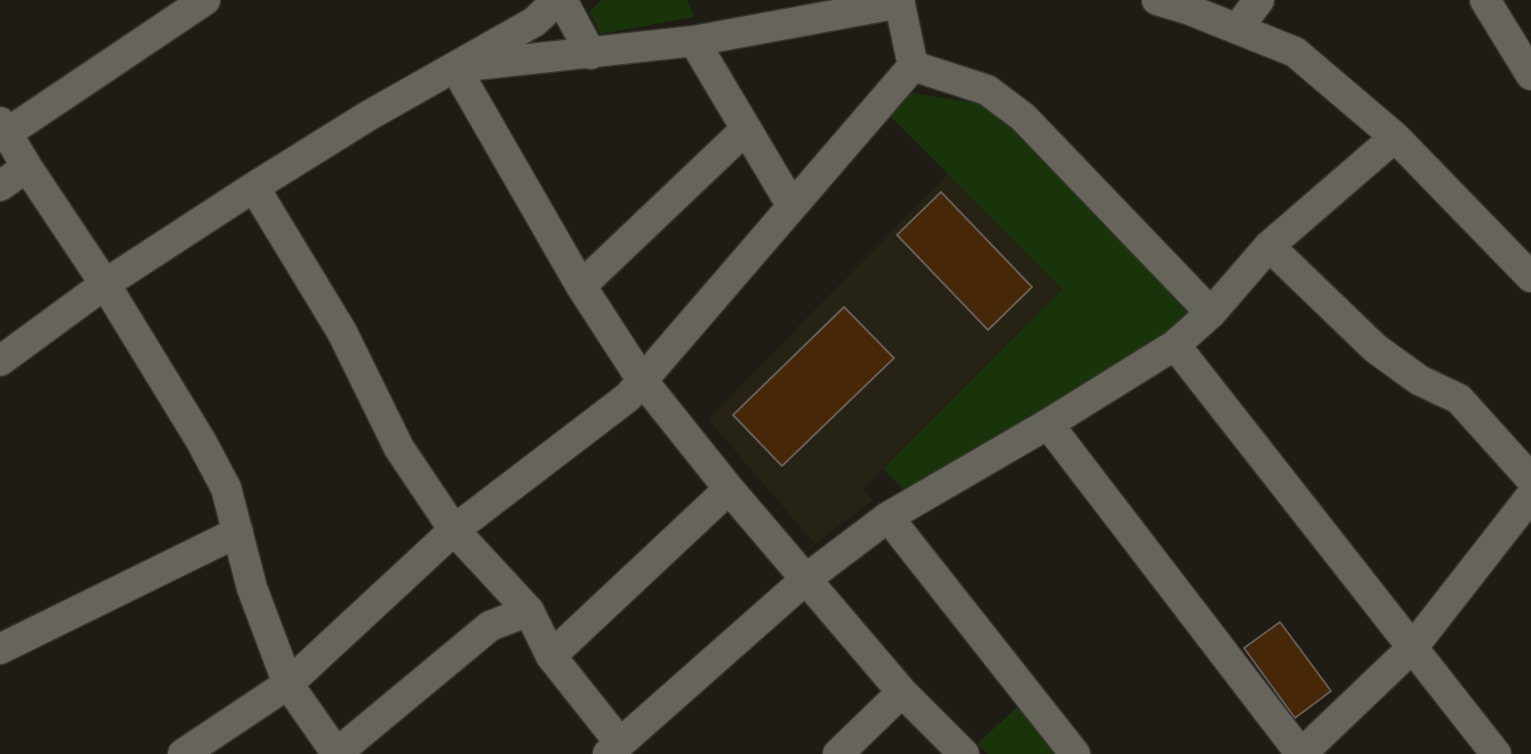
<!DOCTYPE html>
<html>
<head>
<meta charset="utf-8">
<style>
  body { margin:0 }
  canvas { display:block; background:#1e1c14 }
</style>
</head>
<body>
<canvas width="1531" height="754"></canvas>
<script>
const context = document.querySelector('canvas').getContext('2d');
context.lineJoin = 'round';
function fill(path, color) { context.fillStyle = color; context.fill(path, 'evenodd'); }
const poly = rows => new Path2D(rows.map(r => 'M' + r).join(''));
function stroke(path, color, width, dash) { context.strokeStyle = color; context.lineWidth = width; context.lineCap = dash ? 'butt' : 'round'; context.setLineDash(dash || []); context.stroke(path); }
const built = poly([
  [948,174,1062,289,862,489,873,500,815,544,708,419]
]);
const green = poly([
  [601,0,687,0,694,17,601,34,589,12],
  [907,92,987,105,1016,131,1191,314,1164,338,906,492,883,469,1062,289,889,115],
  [1020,704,1057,754,988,754,977,744]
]);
const building = poly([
  [941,192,1032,287,988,330,897,235,941,192],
  [844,307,894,358,782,466,733,415,844,307],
  [1280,622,1331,691,1295,718,1244,648,1280,622]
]);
const minor = poly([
  [562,0,591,54],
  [899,0,913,66,987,90,1023,117,1211,313],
  [1157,0,1190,10,1295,52,1395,137,1531,277],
  [1485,0,1531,75],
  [1237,29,1259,0],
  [694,41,792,206],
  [466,66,694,41,900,3],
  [455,67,581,286,642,380,729,489,902,692,964,754],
  [0,122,27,167,105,284,201,441,226,488,252,588,288,684,337,754],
  [7,133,205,0],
  [0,186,27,167],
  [254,187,342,332,399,448,454,530,529,611,551,656,620,743],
  [1269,246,1375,348,1419,380,1459,399,1531,479],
  [581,286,746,129],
  [1175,345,1496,754],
  [0,361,105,284,254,187,368,116,534,22,558,0],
  [1048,424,1301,754],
  [888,517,1075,754],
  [0,649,238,532],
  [551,656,729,489],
  [337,753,490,626,529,611],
  [183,754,288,684,454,530,628,397,913,66],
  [608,754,806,579,888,517,1048,424,1175,345,1211,313,1269,246,1395,137],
  [838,754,902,692],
  [1301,754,1413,647,1531,496]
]);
fill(built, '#262214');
fill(green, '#19330a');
fill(building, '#462708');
stroke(building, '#665d57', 2);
stroke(minor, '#383631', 33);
stroke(minor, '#67655b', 30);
</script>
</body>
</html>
